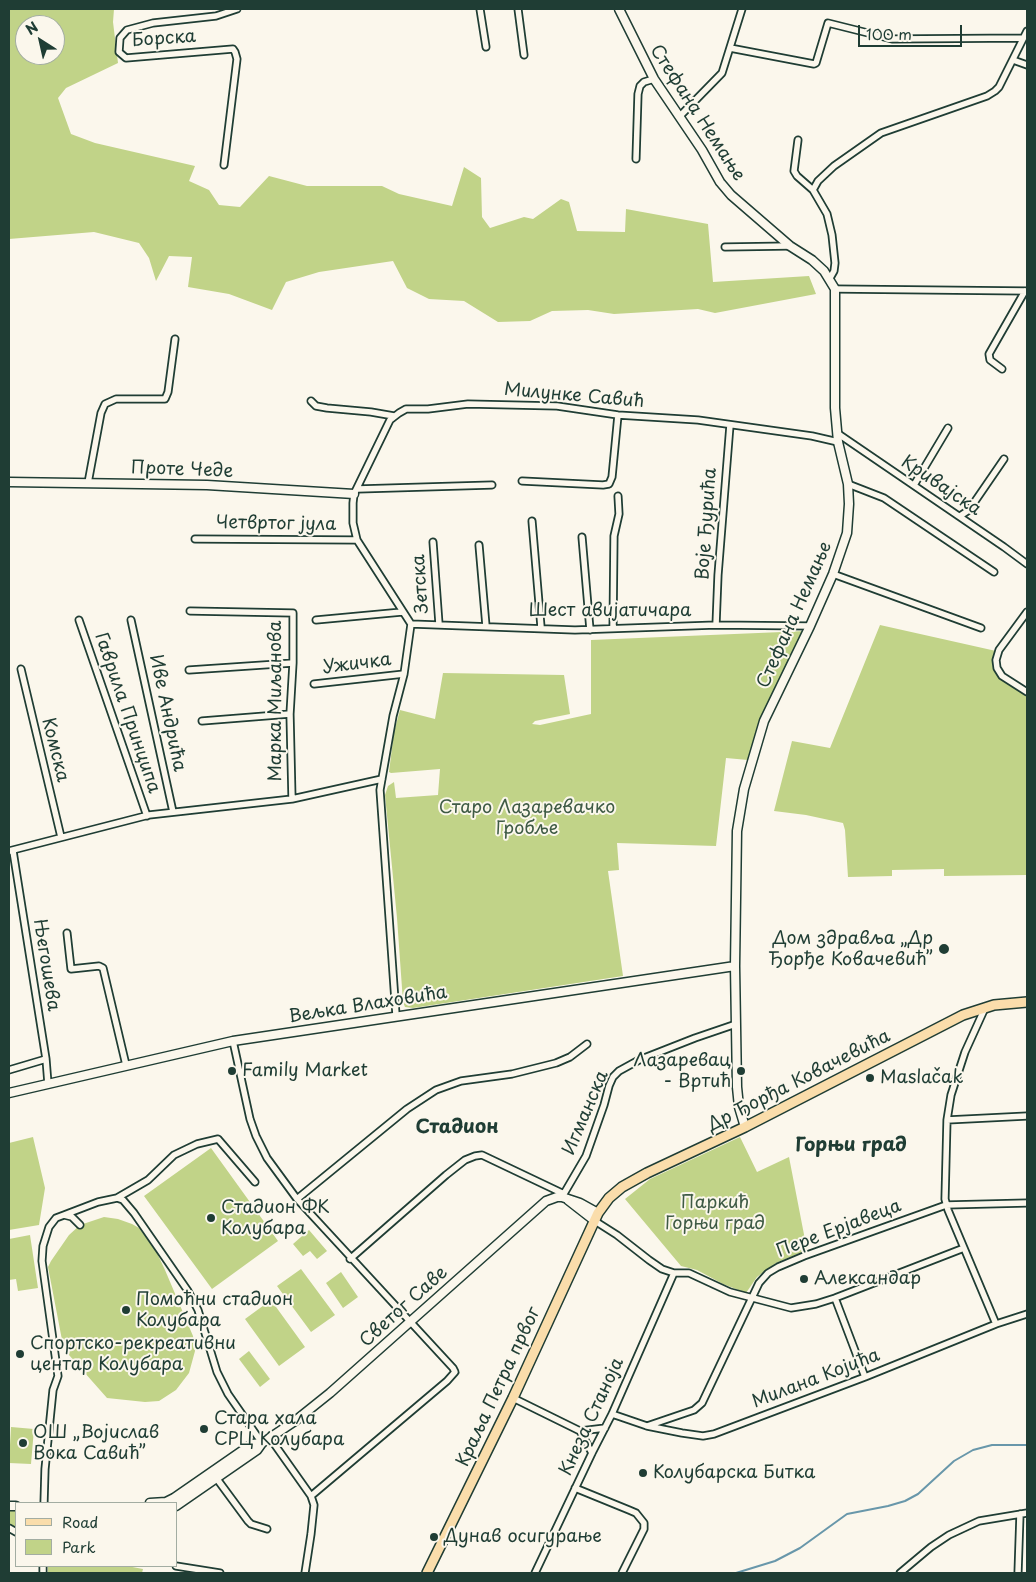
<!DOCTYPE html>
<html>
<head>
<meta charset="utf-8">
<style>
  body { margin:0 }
  #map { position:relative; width:1036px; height:1582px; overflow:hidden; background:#fbf7ec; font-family:"Playpen Sans",sans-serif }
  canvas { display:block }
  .frame { position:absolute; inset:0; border:10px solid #1f3d34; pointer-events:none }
  .legend { position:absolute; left:15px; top:1502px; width:162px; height:65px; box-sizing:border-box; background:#fbf7ec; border:1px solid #a3ada2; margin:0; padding:6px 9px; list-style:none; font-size:15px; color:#1f3d34 }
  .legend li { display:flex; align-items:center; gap:10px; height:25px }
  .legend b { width:25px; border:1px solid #a3ada2 }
  .north { position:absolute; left:15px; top:15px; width:50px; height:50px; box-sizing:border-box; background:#fbf7ec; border:1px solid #a3ada2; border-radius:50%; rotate:325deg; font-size:14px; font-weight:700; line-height:20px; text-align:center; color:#1f3d34 }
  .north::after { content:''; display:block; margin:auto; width:18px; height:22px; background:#1f3d34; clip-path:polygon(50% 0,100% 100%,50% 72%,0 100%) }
  .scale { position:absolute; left:858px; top:25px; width:104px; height:22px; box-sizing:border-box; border:2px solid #1f3d34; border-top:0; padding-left:6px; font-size:15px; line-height:18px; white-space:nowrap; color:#1f3d34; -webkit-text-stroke:4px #fbf7ec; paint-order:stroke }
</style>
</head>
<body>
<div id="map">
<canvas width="1036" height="1582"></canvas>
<div class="frame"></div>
<ul class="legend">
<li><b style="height:6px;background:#faddab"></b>Road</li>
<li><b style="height:14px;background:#c1d388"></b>Park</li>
</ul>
<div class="north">N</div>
<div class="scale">100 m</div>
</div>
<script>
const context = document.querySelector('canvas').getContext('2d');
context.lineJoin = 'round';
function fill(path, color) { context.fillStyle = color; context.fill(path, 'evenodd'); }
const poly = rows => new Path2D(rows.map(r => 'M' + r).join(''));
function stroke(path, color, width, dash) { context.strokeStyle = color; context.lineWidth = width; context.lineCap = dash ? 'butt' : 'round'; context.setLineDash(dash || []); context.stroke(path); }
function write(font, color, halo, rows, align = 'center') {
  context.font = font + ' "Playpen Sans",sans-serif'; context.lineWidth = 4; context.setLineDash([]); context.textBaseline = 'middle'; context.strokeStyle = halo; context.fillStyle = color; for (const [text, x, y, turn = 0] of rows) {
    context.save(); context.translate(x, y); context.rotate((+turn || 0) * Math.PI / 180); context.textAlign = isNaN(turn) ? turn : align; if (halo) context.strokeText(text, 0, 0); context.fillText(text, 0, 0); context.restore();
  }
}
const green = poly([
  [9,9,114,9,113,22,118,63,66,88,58,98,71,134,95,143,195,166,189,181,209,190,219,205,240,207,269,176,307,186,382,186,399,194,452,206,464,167,481,178,482,217,490,228,524,217,533,219,561,199,569,202,577,231,625,232,626,209,708,224,713,282,809,276,816,294,715,313,698,309,614,314,588,310,552,311,530,321,498,322,464,301,429,299,407,288,393,261,319,272,286,282,272,310,229,294,188,287,192,257,169,256,156,281,149,258,139,243,94,232,9,239],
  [25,25,55,25,55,55,25,55],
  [880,625,996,651,992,662,993,669,998,677,1027,696,1027,875,944,876,944,869,892,870,892,876,848,877,845,830,843,823,806,815,774,811,792,741,830,748],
  [806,631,764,711,748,760,726,758,716,846,617,843,619,870,608,871,623,976,413,1008,405,1007,403,1002,397,918,385,795,388,786,394,782,396,798,438,795,440,769,391,773,389,772,394,732,400,710,435,719,443,673,564,675,570,714,535,721,532,724,540,725,591,714,591,640],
  [33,1137,45,1188,39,1225,9,1230,9,1143],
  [740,1137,757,1172,789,1157,807,1250,776,1263,766,1270,757,1277,746,1293,723,1284,697,1270,681,1266,625,1199,650,1179],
  [211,1148,278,1241,212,1289,144,1196],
  [104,1217,118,1219,132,1224,139,1228,145,1236,157,1253,165,1270,193,1336,195,1351,189,1373,176,1390,159,1401,145,1402,107,1398,69,1355,62,1340,48,1267,51,1261,69,1235,80,1225],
  [309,1230,327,1251,317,1259,310,1251,303,1256,293,1244],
  [30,1235,38,1288,18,1291,16,1279,9,1280,9,1239],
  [301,1269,335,1315,311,1332,277,1286],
  [341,1272,358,1297,343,1308,326,1283],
  [271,1300,305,1347,279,1366,245,1319],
  [249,1351,270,1379,260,1387,239,1359],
  [11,1427,34,1429,31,1464,9,1463],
  [9,1509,16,1509,16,1530,9,1526],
  [48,1566,127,1566,143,1569,142,1573,48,1573]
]);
const stream = poly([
  [736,1573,775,1561,800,1548,847,1514,888,1506,905,1501,918,1494,954,1461,973,1450,992,1445,1027,1445]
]);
const street = poly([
  [480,9,486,47],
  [518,9,524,55],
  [730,48,814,64,816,63,828,23,892,39,1023,38],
  [1013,60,1027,65],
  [680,116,722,73,742,9],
  [798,140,794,171,797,176,813,190],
  [636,159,638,94,640,86,644,82,654,79],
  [224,165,237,59,235,52,233,49,126,58,119,52,120,38,127,30,153,23,216,16,237,9],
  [725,247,790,246],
  [830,278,834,271,835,263,832,235,827,214,813,190,818,181,834,166,881,133,987,96,995,91,999,87,1027,31],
  [835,289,1027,291],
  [1002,369,990,360,989,354,1025,291],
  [311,401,316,406,327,408,371,412,394,416],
  [837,433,1004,547,1027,564],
  [522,481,603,485,609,484,612,477,618,415],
  [88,483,101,413,105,404,116,399,165,399,168,392,175,339],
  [848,484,884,498,994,572],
  [914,485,948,428],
  [358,489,492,485],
  [960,516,969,510,1004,459],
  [532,521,541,627],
  [582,537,590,630],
  [195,539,357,540],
  [433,542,439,624],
  [479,545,486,626],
  [833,574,981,628],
  [190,611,293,613,293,663,290,714,292,799],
  [1027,612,999,650,996,660,997,668,1002,676,1027,692],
  [79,620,147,816],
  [131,620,173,812],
  [316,620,402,612],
  [411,624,575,630,716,625,810,626],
  [716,625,718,575,730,425],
  [613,628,614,536,619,514,618,496],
  [21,669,61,837],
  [189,670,293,663],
  [314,684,404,674],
  [202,721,290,714],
  [9,851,149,815,292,799,382,779],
  [13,851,46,1059,48,1084],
  [67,933,71,969,99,966,103,968,126,1065],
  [985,1008,965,1052,951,1095,947,1120,945,1199,948,1210,996,1324],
  [396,1015,380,790,393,716,404,674,411,624,357,540,353,523,353,503,354,494,390,420,399,413,406,409,428,409,468,404,557,406,618,415,698,420,812,436,838,442],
  [233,1041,250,1119,256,1136,267,1158,297,1199,453,1368,455,1372,447,1381,311,1496],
  [9,1070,46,1059],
  [947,1120,1027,1116],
  [562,1197,586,1156,604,1105,609,1086,613,1077,619,1071,639,1060,695,1038,736,1024],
  [117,1198,148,1180,174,1155,197,1144,218,1139,255,1182],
  [297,1199,407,1109,436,1090,461,1081,512,1074,556,1063,570,1057,587,1044],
  [64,1215,98,1202,117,1198,123,1200,134,1213,188,1291,198,1310,217,1372,228,1394,262,1443],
  [595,1221,617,1235,649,1260,662,1269,674,1273,689,1273,730,1292,791,1308,816,1304,835,1298,964,1248],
  [350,1259,446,1175,465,1160,475,1156,482,1155,564,1194],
  [835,1298,865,1377],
  [513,1398,580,1431,605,1428],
  [612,1414,647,1426,682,1433,703,1436,714,1434,865,1377,996,1324,1027,1314],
  [647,1426,694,1410,702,1403,759,1283,768,1273,778,1267,804,1256,946,1205,1027,1203],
  [580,1431,592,1453],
  [270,1438,311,1496,314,1505,311,1534,305,1573],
  [217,1479,248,1521,251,1524,267,1529],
  [575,1488,629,1510,636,1513,644,1523,644,1529,622,1573],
  [44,1503,45,1469,53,1390,58,1376,42,1261,43,1246,49,1227,56,1218,64,1215,72,1217,80,1225],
  [9,1528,16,1532],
  [176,1566,220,1573],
  [43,1573,43,1566],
  [535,1573,592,1453,612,1414,674,1273],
  [900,1573,931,1547,949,1535,979,1521,1027,1513],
  [1018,1573,1020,1514]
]);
const secondary = poly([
  [619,9,654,79,702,150,720,182,731,195,790,246,812,260,824,271,835,289,835,408,838,442,848,484,849,504,847,533,833,574,810,626,764,721,744,789,737,831,735,966,737,1087,739,1107,745,1127],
  [9,482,207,485,354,494],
  [9,1093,233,1041,735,966],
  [568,1200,595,1221],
  [150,1503,166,1502,174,1498,252,1444,262,1443],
  [9,1506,16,1506],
  [176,1506,257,1450,262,1443,295,1421,330,1393,546,1201,557,1197,562,1197,580,1203,598,1213]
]);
const primary = poly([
  [427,1573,513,1398,598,1213,609,1198,622,1187,647,1173,745,1127,963,1015,994,1005,1027,1002]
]);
const markers = [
  [944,949,6,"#1f3d34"],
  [232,1071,5,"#1f3d34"],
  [741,1071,5,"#1f3d34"],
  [870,1078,5,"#1f3d34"],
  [211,1218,5,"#1f3d34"],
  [804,1279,5,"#1f3d34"],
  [126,1310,5,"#1f3d34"],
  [20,1354,5,"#1f3d34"],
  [204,1429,5,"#1f3d34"],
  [23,1443,5,"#1f3d34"],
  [643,1473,5,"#1f3d34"],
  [434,1537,5,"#1f3d34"]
];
const streetNames = [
  ["Борска",164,39,-4],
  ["Стефана Немање",697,113,57],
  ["Милунке Савић",574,396,5],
  ["Проте Чеде",182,470,2],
  ["Кривајска",941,486,34],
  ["Четвртог јула",276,524,1],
  ["Воје Ђурића",707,524,-86],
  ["Зетска",421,584,-94],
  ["Шест авијатичара",610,611],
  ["Стефана Немање",795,615,-66],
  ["Ужичка",357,664,-7],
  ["Марка Миљанова",276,701,-90],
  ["Гаврила Принципа",127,713,71],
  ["Иве Андрића",167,713,78],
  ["Комска",55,750,76],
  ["Његошева",46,965,81],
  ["Вељка Влаховића",368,1005,-9],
  ["Др Ђорђа Ковачевића",799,1081,-27],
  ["Игманска",586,1113,-67],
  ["Пере Ерјавеца",839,1229,-21],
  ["Светог Саве",404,1307,-42],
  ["Милана Којића",816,1379,-21],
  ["Краља Петра првог",499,1387,-65],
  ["Кнеза Станоја",592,1417,-65]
];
const parkNames = [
  ["Старо Лазаревачко",527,808],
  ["Гробље",527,829],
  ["Паркић",715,1203],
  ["Горњи град",715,1224]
];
const poiNames = [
  ["Дом здравља „Др",933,939,"right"],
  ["Ђорђе Ковачевић”",933,960,"right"],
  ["Лазаревац",731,1061,"right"],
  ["- Вртић",731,1082,"right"],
  ["Family Market",242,1071],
  ["Maslačak",880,1078],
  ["Стадион ФК",221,1208],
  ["Колубара",221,1229],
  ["Александар",814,1279],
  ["Помоћни стадион",136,1300],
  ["Колубара",136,1321],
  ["Спортско-рекреативни",30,1344],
  ["центар Колубара",30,1365],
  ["Стара хала",214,1419],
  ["СРЦ Колубара",214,1440],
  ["ОШ „Војислав",33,1433],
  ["Вока Савић”",33,1454],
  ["Колубарска Битка",653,1473],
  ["Дунав осигурање",444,1537]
];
const neighbourhoodNames = [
  ["Стадион",457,1128],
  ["Горњи град",851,1146]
];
fill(green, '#c1d388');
stroke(stream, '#6897aa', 2);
stroke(street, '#1f3d34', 9);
stroke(secondary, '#1f3d34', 11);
stroke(primary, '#1f3d34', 12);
stroke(street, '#fbf7ec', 5.5);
stroke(secondary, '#fbf7ec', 8);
stroke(primary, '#faddab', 9);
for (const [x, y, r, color] of markers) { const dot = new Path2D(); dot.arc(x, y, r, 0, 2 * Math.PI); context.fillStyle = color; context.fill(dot); stroke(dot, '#fbf7ec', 2); }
write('18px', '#1f3d34', '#fbf7ec', streetNames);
write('18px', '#3f5b45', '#fbf7ec', parkNames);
write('18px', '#1f3d34', '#fbf7ec', poiNames, 'left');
write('bold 19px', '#1f3d34', '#fbf7ec', neighbourhoodNames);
</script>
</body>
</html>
